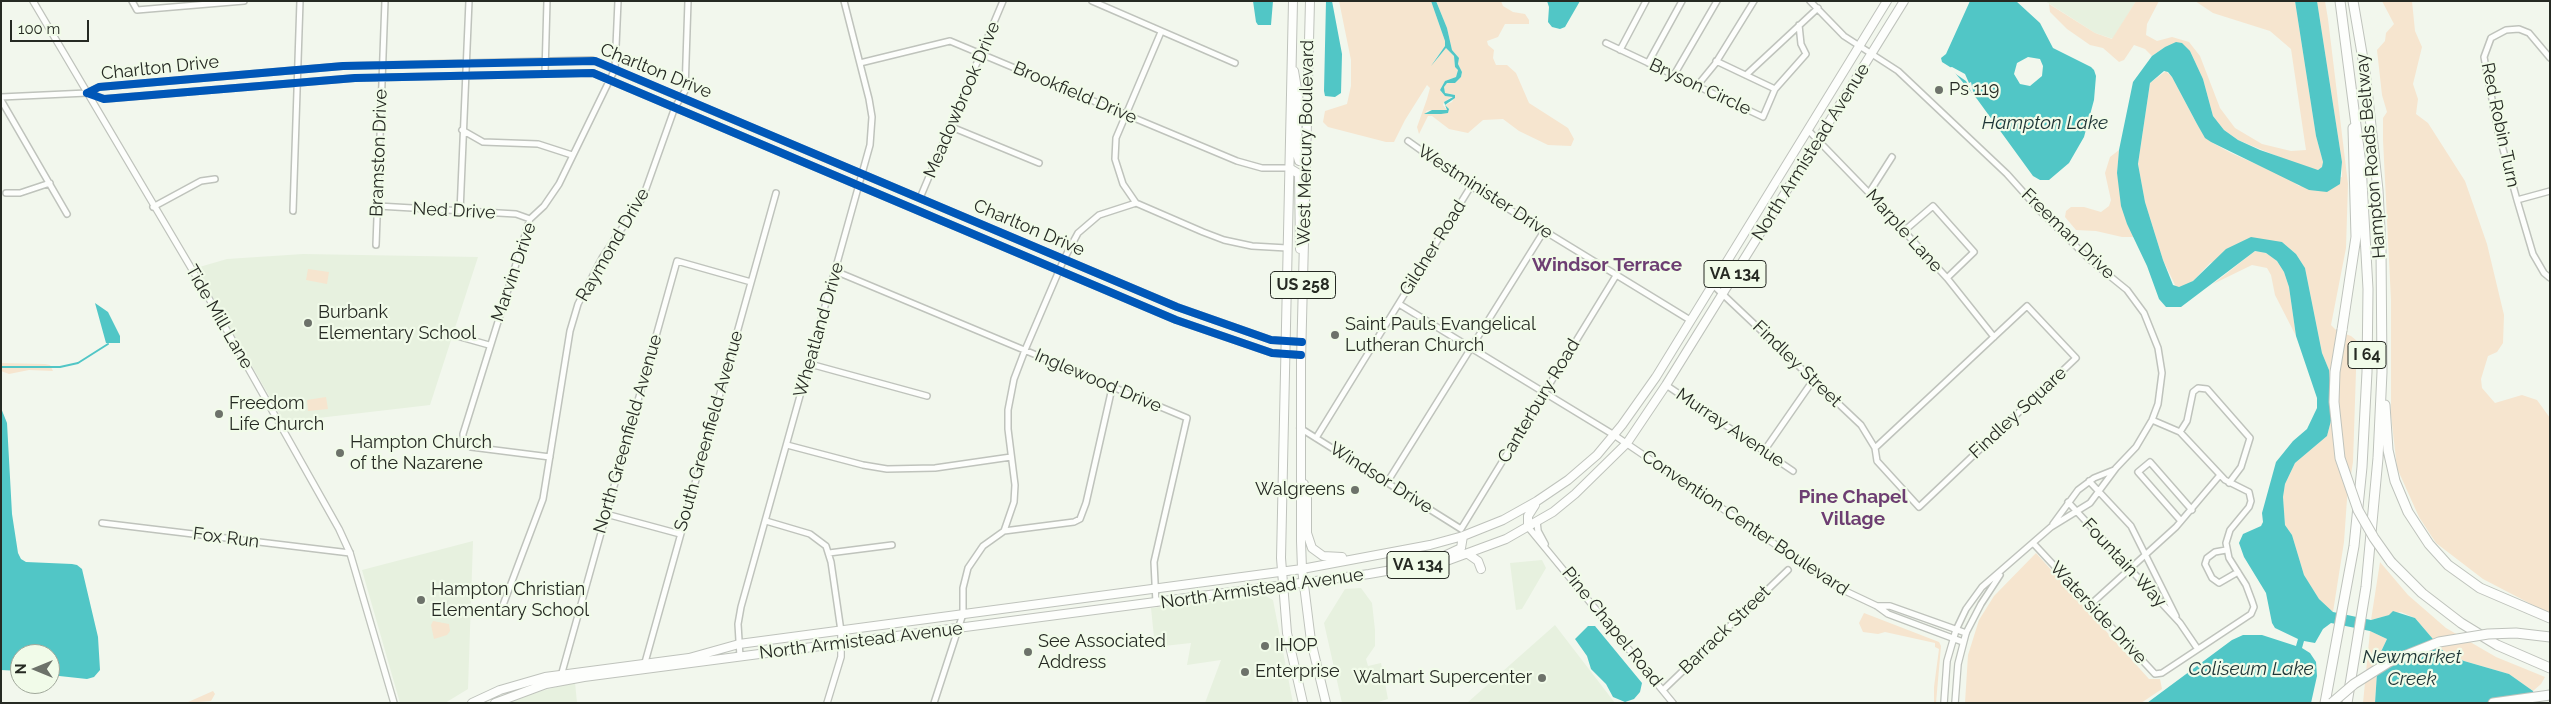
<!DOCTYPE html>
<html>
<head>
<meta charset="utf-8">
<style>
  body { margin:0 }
  #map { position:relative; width:2551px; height:704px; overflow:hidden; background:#f2f7ed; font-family:Raleway,sans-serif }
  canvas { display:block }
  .frame { position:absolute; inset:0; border:2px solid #262a23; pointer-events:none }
  .north { position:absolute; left:10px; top:644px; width:50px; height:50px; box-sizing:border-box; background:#f1fbe9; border:1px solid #a0a79a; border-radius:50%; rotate:270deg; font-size:14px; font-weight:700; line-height:20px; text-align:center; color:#262a23 }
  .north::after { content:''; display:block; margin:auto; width:18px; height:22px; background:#6d726a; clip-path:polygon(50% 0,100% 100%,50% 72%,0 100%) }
  .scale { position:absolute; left:10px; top:20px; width:79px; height:22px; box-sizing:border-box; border:2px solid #262a23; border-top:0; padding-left:6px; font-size:15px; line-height:18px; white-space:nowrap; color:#262a23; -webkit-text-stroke:4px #f1fbe9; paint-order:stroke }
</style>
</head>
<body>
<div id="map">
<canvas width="2551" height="704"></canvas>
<div class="frame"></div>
<div class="north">N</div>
<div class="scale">100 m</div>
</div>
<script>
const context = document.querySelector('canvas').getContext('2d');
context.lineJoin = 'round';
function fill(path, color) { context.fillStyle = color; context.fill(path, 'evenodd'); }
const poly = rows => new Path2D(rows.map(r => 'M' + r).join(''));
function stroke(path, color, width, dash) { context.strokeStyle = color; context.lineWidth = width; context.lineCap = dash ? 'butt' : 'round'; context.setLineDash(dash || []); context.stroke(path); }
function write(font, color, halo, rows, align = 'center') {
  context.font = font + ' Raleway,sans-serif'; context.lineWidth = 4.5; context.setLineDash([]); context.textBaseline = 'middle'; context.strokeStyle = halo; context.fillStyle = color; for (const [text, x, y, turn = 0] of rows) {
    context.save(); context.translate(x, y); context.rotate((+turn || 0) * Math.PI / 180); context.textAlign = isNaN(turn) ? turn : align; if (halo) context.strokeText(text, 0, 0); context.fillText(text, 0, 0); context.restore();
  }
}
const built = poly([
  [2045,1,2136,1,2113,39,2095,33],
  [303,254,478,257,430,405,284,422,196,268,227,259],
  [473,541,468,689,445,703,400,703,362,570],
  [1542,560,1546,568,1522,609,1516,610,1510,563],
  [1361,588,1372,603,1375,630,1375,646,1366,659,1368,666,1381,663,1388,699,1375,703,1342,703,1324,623,1345,589],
  [1264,595,1273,600,1293,703,1205,703,1221,660,1187,665,1191,643,1155,647,1151,608],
  [1555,625,1615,703,1467,703],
  [575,682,577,703,509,703,534,693]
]);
const green = poly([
  [1339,1,1431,1,1445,41,1445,46,1432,64,1446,48,1454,56,1455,67,1458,70,1456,77,1445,81,1440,90,1445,96,1453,96,1444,102,1443,105,1447,110,1432,110,1426,111,1427,114,1448,113,1449,109,1445,105,1452,102,1455,95,1445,93,1444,87,1447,83,1455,83,1461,77,1462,72,1458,64,1459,58,1452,50,1447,28,1436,1,1501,1,1503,6,1513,12,1525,14,1529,20,1529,24,1505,24,1498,37,1487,41,1488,45,1494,50,1493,58,1496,65,1507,65,1516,73,1529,103,1568,128,1574,139,1571,146,1548,145,1519,131,1503,119,1483,120,1468,133,1449,129,1432,116,1428,116,1419,134,1417,127,1427,99,1430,88,1427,85,1405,120,1394,142,1386,142,1328,127,1323,122,1325,111,1347,104,1351,86,1351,60],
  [2136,1,2159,1,2147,24,2146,35,2157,41,2172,37,2189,42,2200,56,2220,108,2235,128,2262,144,2291,151,2306,150,2291,49,2270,31,2213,13,2195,1,2295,1,2316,136,2323,162,2322,167,2318,170,2296,164,2238,140,2224,130,2213,116,2203,79,2190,51,2165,47,2152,56,2145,49,2134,45,2124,60,2119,62,2103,48,2090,45,2067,29,2050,12,2049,4,2095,33,2112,39],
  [2317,1,2325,1,2328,19,2348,184,2346,248,2331,325,2337,331,2351,336,2357,341,2353,462,2347,499,2344,542,2333,612,2319,599,2304,575,2292,535,2285,525,2283,497,2285,484,2295,463,2327,436,2333,413,2329,370,2322,353,2305,268,2296,254,2282,242,2210,263,2193,281,2184,287,2176,287,2163,260,2145,202,2138,164,2150,83,2166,71,2172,77,2197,124,2211,142,2231,153,2288,178,2299,186,2342,177,2342,162],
  [2382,1,2412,1,2415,31,2422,47,2413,84,2418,99,2416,114,2428,123,2465,181,2487,244,2504,315,2503,343,2497,352,2488,356,2481,379,2482,388,2495,403,2522,395,2537,400,2550,418,2550,614,2483,579,2436,543,2419,517,2397,468,2391,415,2391,300,2383,140,2383,118,2387,112,2382,95,2377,50,2385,41,2386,33,2394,24],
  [2119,150,2117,173,2127,224,2135,237,2122,237,2096,231,2076,230,2065,217,2066,211,2071,207,2084,207,2101,212,2109,206,2111,200,2105,173,2110,157],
  [2255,251,2266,253,2277,261,2284,272,2289,287,2296,336,2275,295,2271,275,2267,268,2252,265,2213,284],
  [308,269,329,272,327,284,306,280],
  [1,363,45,364,50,365,53,371,29,370,9,374,1,371],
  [326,397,328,409,308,411,307,400],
  [2036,553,2149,679,2160,679,2162,689,2141,703,1965,703,1968,655,1979,620,1994,596],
  [2380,562,2408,595,2446,628,2496,657,2545,677,2541,684,2533,691,2509,674,2464,661,2444,652,2415,618,2401,612,2371,620],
  [1864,613,1939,642,1941,646,1936,703,1934,703,1934,687,1939,649,1935,647,1935,643,1885,632,1878,634,1863,632,1859,623],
  [433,621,449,624,450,631,447,635,434,639,431,625],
  [2370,631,2387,639,2378,658,2375,703,2363,703],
  [213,691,215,694,211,701,186,703]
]);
const water = poly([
  [1253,1,1273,1,1271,25,1258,25,1256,22],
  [1326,1,1332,1,1342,54,1341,93,1335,97,1325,96,1324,91],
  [1431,1,1436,1,1447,28,1452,50,1459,58,1458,64,1462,72,1461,77,1455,83,1447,83,1444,87,1445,93,1455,95,1455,98,1445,105,1449,109,1448,113,1441,114,1424,114,1432,110,1447,110,1444,102,1453,97,1445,96,1440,90,1445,81,1456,77,1458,70,1455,67,1454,56,1446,48,1431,66,1445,46,1445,41],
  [1547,1,1580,1,1565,27,1560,29,1552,27,1548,22,1549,7],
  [1970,1,2016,1,2040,23,2053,48,2091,67,2094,70,2096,76,2094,100,2084,137,2069,163,2049,180,2040,180,2033,176,1977,99,1950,67,1942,62,1941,58,1946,54],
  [2028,57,2040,59,2043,66,2042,76,2030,86,2020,84,2014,74,2017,63],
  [2295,1,2317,1,2342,162,2340,184,2327,192,2309,190,2211,142,2205,138,2197,124,2172,77,2168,72,2164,71,2150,83,2138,164,2145,202,2163,260,2173,285,2179,287,2193,281,2226,249,2251,237,2282,242,2296,254,2305,268,2322,353,2329,370,2333,413,2327,436,2295,463,2285,484,2283,497,2285,525,2292,535,2304,575,2319,599,2333,612,2371,620,2389,615,2393,611,2415,618,2444,652,2464,661,2509,674,2533,691,2536,703,2375,703,2378,658,2387,639,2370,631,2331,623,2323,629,2315,643,2304,641,2302,648,2310,653,2316,662,2317,676,2311,703,2147,703,2232,640,2243,635,2262,635,2296,646,2298,639,2275,628,2272,623,2266,593,2244,557,2239,543,2243,534,2261,526,2263,522,2262,513,2276,462,2293,441,2307,429,2317,408,2317,398,2296,336,2289,287,2284,272,2277,261,2266,253,2255,251,2181,307,2166,307,2159,299,2147,266,2127,224,2121,206,2117,173,2119,150,2133,82,2152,56,2165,47,2176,42,2182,43,2190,51,2203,79,2213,116,2224,130,2238,140,2260,150,2318,170,2322,167,2323,162,2316,136],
  [95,303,108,312,120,336,120,343,106,343],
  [1,408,7,423,12,514,18,553,21,559,26,562,72,564,77,565,82,569,98,637,100,670,94,677,87,679,50,675,50,654,20,654,20,671,1,670],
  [1588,626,1595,626,1642,683,1640,692,1634,699,1625,702,1613,697,1606,684,1591,669,1587,656,1575,639]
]);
const pier = poly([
  [1952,67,1965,74,1969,83,1971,82,1975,100,1966,81,1947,68]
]);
const stream = poly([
  [1,367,60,367,78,363,108,344]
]);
const minor = poly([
  [132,1,137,10,244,1],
  [1092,1,1235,63],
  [1810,1,1844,36,1898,71,2007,174,2041,212,2090,260,2127,290,2144,313,2158,348,2162,373,2158,404,2152,420,2136,447,2116,468,2090,503,2051,527,1982,587,1966,609,1956,630],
  [1161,32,1116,138,1115,159,1123,184,1136,203,1203,232,1224,240,1252,246,1287,248],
  [1606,43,1763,117,1775,89,1806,54,1801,44,1799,25],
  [1620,50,1646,1],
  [2550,58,2529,33,2519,29,2506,30,2491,38,2484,57,2498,131,2517,200,2533,254,2544,273,2550,278],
  [1716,61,1775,89],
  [860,63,950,41,1237,161,1262,168,1289,168],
  [1648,63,1682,1],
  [545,73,547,1],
  [1674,75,1717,1],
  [1746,75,1818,8],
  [1697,86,1715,64,1754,1],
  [88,93,104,99,355,78,593,73,1176,320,1272,353,1301,355],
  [1,97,87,93,99,87,343,66,592,60,1177,307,1271,340,1302,342],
  [1,100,67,214],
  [949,126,1039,163],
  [462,130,483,142,538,144,572,155],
  [1808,130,1869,193,1947,278,1994,337],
  [1408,141,1471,186,1690,320],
  [6,193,20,193,50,183],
  [1869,193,1892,157],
  [920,198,1003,1],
  [2517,200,2550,191],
  [378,206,516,214,530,219],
  [153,207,201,181,215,179],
  [293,211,300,1],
  [460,212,469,1],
  [1904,231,1933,206,1974,252,1947,278],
  [376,245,385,1],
  [835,271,1187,418,1154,562,1156,603],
  [1713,285,1861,425,1875,448,1877,461,1919,507,2076,358,2027,306,1875,448],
  [1399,304,1614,435],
  [457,336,489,345],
  [810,364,927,396],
  [1666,385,1793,471],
  [1300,428,1461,529,1617,274],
  [2180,432,2187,421,2193,392,2198,388,2207,389,2250,438,2241,467,2229,483],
  [1316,438,1471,186],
  [787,445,863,465,887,469,935,468,1011,457],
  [1764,451,1814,379],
  [550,457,471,447,463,440,463,434,530,219,544,206,559,184,615,69,618,1],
  [1388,481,1544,231],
  [2089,481,2131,526,2176,616],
  [2068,502,2180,623,2197,648],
  [606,514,680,534],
  [766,521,810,534,826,546,831,562,841,631],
  [2181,521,2138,472,2150,462,2192,510],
  [102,523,350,553],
  [2053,524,2078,490,2094,478,2114,470],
  [1004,531,1074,522,1080,519,1086,503,1112,388],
  [2033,543,2155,674,2162,673,2251,614,2254,607,2252,601,2246,585,2229,558,2226,543,2230,530,2249,507,2251,501,2249,492,2225,480,2180,432,2152,420],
  [2226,550,2215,552,2207,558,2205,564,2212,578,2219,583,2238,572],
  [829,553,892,545],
  [503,605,543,499,570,331,578,304,602,258,643,197,675,107,685,91,688,1],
  [2090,605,2176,527,2220,475],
  [1966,633,1981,604,2000,575],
  [740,657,738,624,741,607,870,145,872,117,869,99,844,1],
  [644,666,776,193],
  [561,676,677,261,751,282],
  [1663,690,1788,570],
  [934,703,963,614,963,588,968,568,983,546,1004,531,1014,502,1015,485,1008,429,1008,410,1014,379,1025,350,1064,259,1078,233,1099,215,1136,203]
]);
const tertiary = poly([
  [33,1,203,288,339,529,350,553,394,703],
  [1614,435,1841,589,1877,606,1888,614,1963,642],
  [1537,522,1538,531,1545,544],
  [1528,527,1673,703],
  [1877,606,1890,606,1966,633,1958,664,1955,703],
  [827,703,841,657,841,631],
  [1944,703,1947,661,1956,630]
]);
const primary = poly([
  [1293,1,1281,558,1287,633,1303,703],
  [1310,1,1301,361,1301,541,1302,569,1311,641,1326,703],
  [1294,71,1298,95,1297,154,1299,161,1306,162],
  [1289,168,1299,174,1300,249],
  [1304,484,1307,498,1307,533,1312,548,1323,556,1342,557],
  [1528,527,1528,516,1535,505],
  [1468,554,1478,561,1481,569],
  [1446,555,1461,548,1463,536],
  [472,703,500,690,545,677,689,658,739,644,1302,569,1430,545,1463,536,1503,520,1537,501,1568,480,1597,455,1622,425,1656,377,1887,1],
  [495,703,546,684,584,677,1369,574,1449,560,1506,539,1553,512,1575,494,1627,443,1666,385,1904,1]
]);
const motorway = poly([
  [2342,330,2356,237,2353,128],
  [2385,405,2388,450,2395,481,2408,512,2429,544,2448,565,2480,588,2550,618],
  [2391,562,2422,593,2461,623,2497,645,2550,668],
  [2325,703,2354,546,2362,467,2367,372,2368,289,2361,164,2340,1],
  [2347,703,2366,587,2378,458,2382,372,2381,249,2378,190,2365,71,2353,1],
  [2493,703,2550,695]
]);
const motorwayBridge = poly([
  [2342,330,2335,372,2334,402,2340,458,2358,510,2374,538,2391,562],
  [2332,703,2354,684,2389,662,2439,642,2488,634,2516,633,2550,637]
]);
const cycleway = poly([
  [87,93,99,87,343,66,595,61,1177,307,1271,340,1302,342],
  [87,93,104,99,355,78,593,73,1176,320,1272,353,1301,355]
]);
const markers = [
  [1939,90,5,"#6d726a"],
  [308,323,5,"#6d726a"],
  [1335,335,5,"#6d726a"],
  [219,414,5,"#6d726a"],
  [340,453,5,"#6d726a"],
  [1355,490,5,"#6d726a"],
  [421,600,5,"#6d726a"],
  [1265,646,5,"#6d726a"],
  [1028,652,5,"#6d726a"],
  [1245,672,5,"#6d726a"],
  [1542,678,5,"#6d726a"]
];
const shields = [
  [1735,274,62],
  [1303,285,65],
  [2367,355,38],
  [1418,565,62]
];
const shieldNames = [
  ["VA 134",1735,274],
  ["US 258",1303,285],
  ["I 64",2367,355],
  ["VA 134",1418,565]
];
const streetNames = [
  ["Charlton Drive",160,68,-6],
  ["Charlton Drive",656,71,22],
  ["Bryson Circle",1700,87,25],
  ["Brookfield Drive",1075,93,23],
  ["Meadowbrook Drive",962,100,-67],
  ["Red Robin Turn",2500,125,78],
  ["West Mercury Boulevard",1306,143,-89],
  ["North Armistead Avenue",1811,152,-58],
  ["Bramston Drive",379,153,-88],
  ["Hampton Roads Beltway",2371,156,-95],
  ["Westminister Drive",1485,192,33],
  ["Ned Drive",454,211,3],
  ["Charlton Drive",1029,228,23],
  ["Marple Lane",1904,231,48],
  ["Freeman Drive",2068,234,44],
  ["Raymond Drive",613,245,-60],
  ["Gildner Road",1433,248,-58],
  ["Marvin Drive",514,272,-71],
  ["Tide Mill Lane",219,317,60],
  ["Wheatland Drive",819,330,-74],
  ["Findley Street",1797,364,44],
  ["Inglewood Drive",1098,381,23],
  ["Canterbury Road",1539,401,-59],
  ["Findley Square",2018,413,-43],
  ["Murray Avenue",1730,428,34],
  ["South Greenfield Avenue",709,431,-74],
  ["North Greenfield Avenue",628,434,-74],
  ["Windsor Drive",1381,478,32],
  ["Convention Center Boulevard",1745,523,34],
  ["Fox Run",226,538,7],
  ["Fountain Way",2124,563,47],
  ["North Armistead Avenue",1262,589,-8],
  ["Waterside Drive",2098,613,47],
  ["Pine Chapel Road",1612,627,51],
  ["Barrack Street",1725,630,-44],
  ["North Armistead Avenue",861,641,-7]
];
const poiNames = [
  ["Ps 119",1949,90],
  ["Burbank",318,313],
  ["Elementary School",318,334],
  ["Saint Pauls Evangelical",1345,325],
  ["Lutheran Church",1345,346],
  ["Freedom",229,404],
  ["Life Church",229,425],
  ["Hampton Church",350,443],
  ["of the Nazarene",350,464],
  ["Walgreens",1345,490,"right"],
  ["Hampton Christian",431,590],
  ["Elementary School",431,611],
  ["See Associated",1038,642],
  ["Address",1038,663],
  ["IHOP",1275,646],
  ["Enterprise",1255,672],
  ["Walmart Supercenter",1532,678,"right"]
];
const waterNames = [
  ["Hampton Lake",2045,123],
  ["Newmarket",2412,657],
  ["Creek",2412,679],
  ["Coliseum Lake",2251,669]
];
const neighbourhoodNames = [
  ["Windsor Terrace",1607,265],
  ["Pine Chapel",1853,497],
  ["Village",1853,519]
];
fill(built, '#e7f1df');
fill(green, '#f6e5cf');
fill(water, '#51c6c6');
fill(pier, '#f2f7ed');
stroke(stream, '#51c6c6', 2);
stroke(minor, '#bfc3bc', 8);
stroke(tertiary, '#bfc3bc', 8);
stroke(primary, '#bfc3bc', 10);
stroke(motorway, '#bfc3bc', 11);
stroke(minor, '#fdfefc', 5);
stroke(tertiary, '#fdfefc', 5.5);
stroke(primary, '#fdfefc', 8);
stroke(motorway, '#fdfefc', 9);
stroke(motorwayBridge, '#bfc3bc', 11, []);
stroke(motorwayBridge, '#fdfefc', 9);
stroke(cycleway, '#0057b8', 8);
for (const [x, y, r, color] of markers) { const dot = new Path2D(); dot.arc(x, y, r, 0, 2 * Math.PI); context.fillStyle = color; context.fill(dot); stroke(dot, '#f1fbe9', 2); }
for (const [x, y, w] of shields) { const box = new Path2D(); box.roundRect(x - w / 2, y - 13.5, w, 27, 4); context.fillStyle = '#f1fbe9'; context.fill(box); stroke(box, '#262a23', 1); }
write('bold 16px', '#262a23', null, shieldNames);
write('18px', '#262a23', '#f1fbe9', streetNames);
write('18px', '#262a23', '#f1fbe9', poiNames, 'left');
write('italic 19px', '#1e3536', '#f1fbe9', waterNames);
write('bold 19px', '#6d3e72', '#f1fbe9', neighbourhoodNames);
</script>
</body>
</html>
